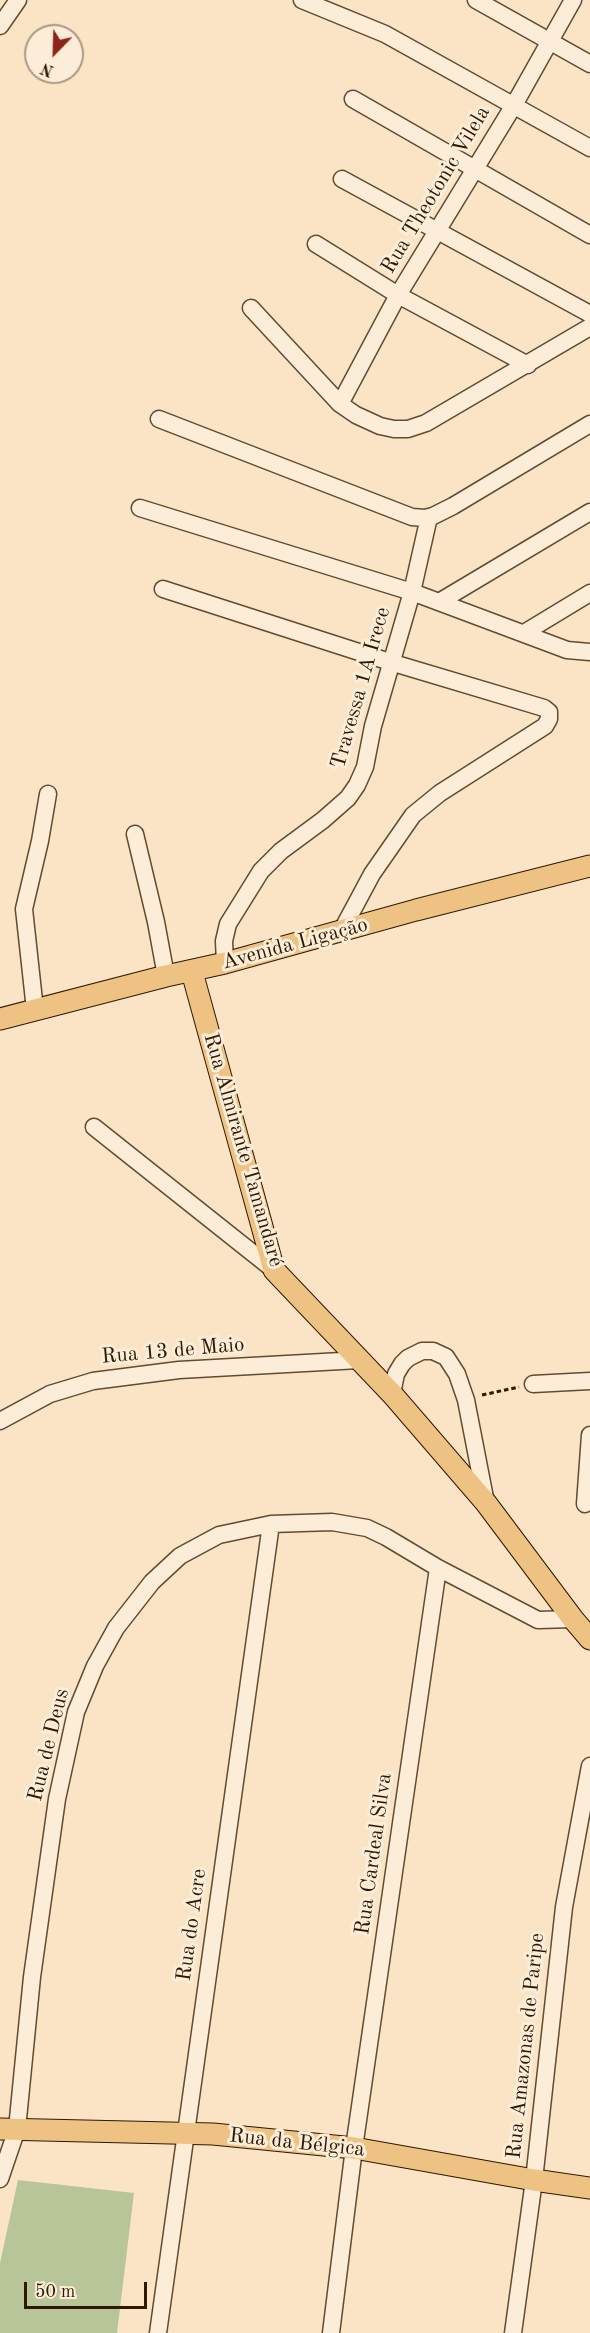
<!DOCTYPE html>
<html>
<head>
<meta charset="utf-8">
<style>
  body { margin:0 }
  #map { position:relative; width:590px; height:2333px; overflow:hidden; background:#fbe4c5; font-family:"Old Standard TT",serif }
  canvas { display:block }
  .north { position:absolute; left:24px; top:24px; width:60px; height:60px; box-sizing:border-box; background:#fcedd9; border:2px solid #aa9882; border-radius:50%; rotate:203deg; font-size:16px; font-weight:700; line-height:24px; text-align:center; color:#2e1800 }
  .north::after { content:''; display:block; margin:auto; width:21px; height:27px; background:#8f2418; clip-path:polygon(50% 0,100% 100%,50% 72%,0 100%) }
  .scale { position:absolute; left:24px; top:2282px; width:123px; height:27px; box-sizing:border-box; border:3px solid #2e1800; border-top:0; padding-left:8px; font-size:18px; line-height:21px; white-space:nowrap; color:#2e1800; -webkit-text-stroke:4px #fcedd9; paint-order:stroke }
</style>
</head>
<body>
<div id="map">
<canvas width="590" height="2333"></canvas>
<div class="north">N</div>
<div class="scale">50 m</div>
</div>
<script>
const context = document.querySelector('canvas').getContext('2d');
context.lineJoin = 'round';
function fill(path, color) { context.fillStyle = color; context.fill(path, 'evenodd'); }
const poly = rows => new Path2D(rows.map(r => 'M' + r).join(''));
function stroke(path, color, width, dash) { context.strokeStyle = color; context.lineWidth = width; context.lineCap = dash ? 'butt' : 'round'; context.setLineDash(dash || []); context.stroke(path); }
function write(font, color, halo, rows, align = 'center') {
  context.font = font + ' "Old Standard TT",serif'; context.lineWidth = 6; context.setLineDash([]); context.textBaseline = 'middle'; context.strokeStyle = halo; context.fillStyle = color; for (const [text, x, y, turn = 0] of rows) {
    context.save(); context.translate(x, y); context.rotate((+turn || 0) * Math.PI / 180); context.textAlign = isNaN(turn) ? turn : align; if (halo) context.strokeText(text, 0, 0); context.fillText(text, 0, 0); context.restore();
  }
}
const green = poly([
  [18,2180,134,2193,117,2333,0,2333,0,2263]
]);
const path = poly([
  [482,1395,519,1387]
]);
const minor = poly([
  [302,0,385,34,590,148],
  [476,0,590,64],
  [0,26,18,0],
  [353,99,590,235],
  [342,179,590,314],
  [316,244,398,295,528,365],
  [251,308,340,404,356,415,380,426,394,429,408,429,426,423,590,327],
  [340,404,398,295,514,105,573,0],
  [159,419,412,517,425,518,433,516,453,506,590,424],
  [140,508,412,592,567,650,590,652],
  [163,589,390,662,544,708,549,712,549,719,545,726,440,793,413,815,372,874,342,930],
  [439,602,590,512],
  [524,633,590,593],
  [135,834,156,922,166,976],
  [225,963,224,941,228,924,261,871,281,851,323,820,348,798,357,785,365,767,373,726,412,592,429,517],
  [35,1010,24,909,40,841,48,794],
  [94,1127,274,1270],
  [533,1384,590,1381],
  [392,1394,396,1374,402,1364,408,1358,422,1351,433,1351,446,1357,457,1374,466,1400,486,1503],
  [0,1421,50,1394,93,1381,179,1370,359,1360],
  [585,1504,590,1435],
  [0,2179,17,2129,32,1977,57,1799,76,1712,95,1666,116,1628,152,1582,180,1556,219,1535,271,1524,332,1522,367,1528,386,1537,438,1568,538,1620,573,1619],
  [158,2333,271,1524],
  [331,2333,354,2148,438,1568],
  [513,2333,534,2180,564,1907,590,1766]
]);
const major = poly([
  [192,972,274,1270,392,1394,486,1503,573,1619,590,1639],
  [0,1019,166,976,225,963,416,910,590,866],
  [0,2129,213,2134,354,2148,534,2180,590,2188]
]);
const streetNames = [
  ["Rua Theotonic Vilela",436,190,-59],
  ["Travessa 1A Irece",361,688,-74],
  ["Avenida Ligação",295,944,-15],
  ["Rua Almirante Tamandaré",243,1150,74],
  ["Rua 13 de Maio",173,1351,-5],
  ["Rua de Deus",49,1745,-76],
  ["Rua Cardeal Silva",374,1854,-82],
  ["Rua do Acre",192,1925,-82],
  ["Rua Amazonas de Paripe",526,2046,-84],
  ["Rua da Bélgica",297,2143,6]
];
fill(green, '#b8c599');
stroke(minor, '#614b31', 19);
stroke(major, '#2e1800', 23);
stroke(path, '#2e1800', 3, [4.5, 3]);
stroke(minor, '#fcedd9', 16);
stroke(major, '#eec282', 21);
write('21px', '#2e1800', '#fcedd9', streetNames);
</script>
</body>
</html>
